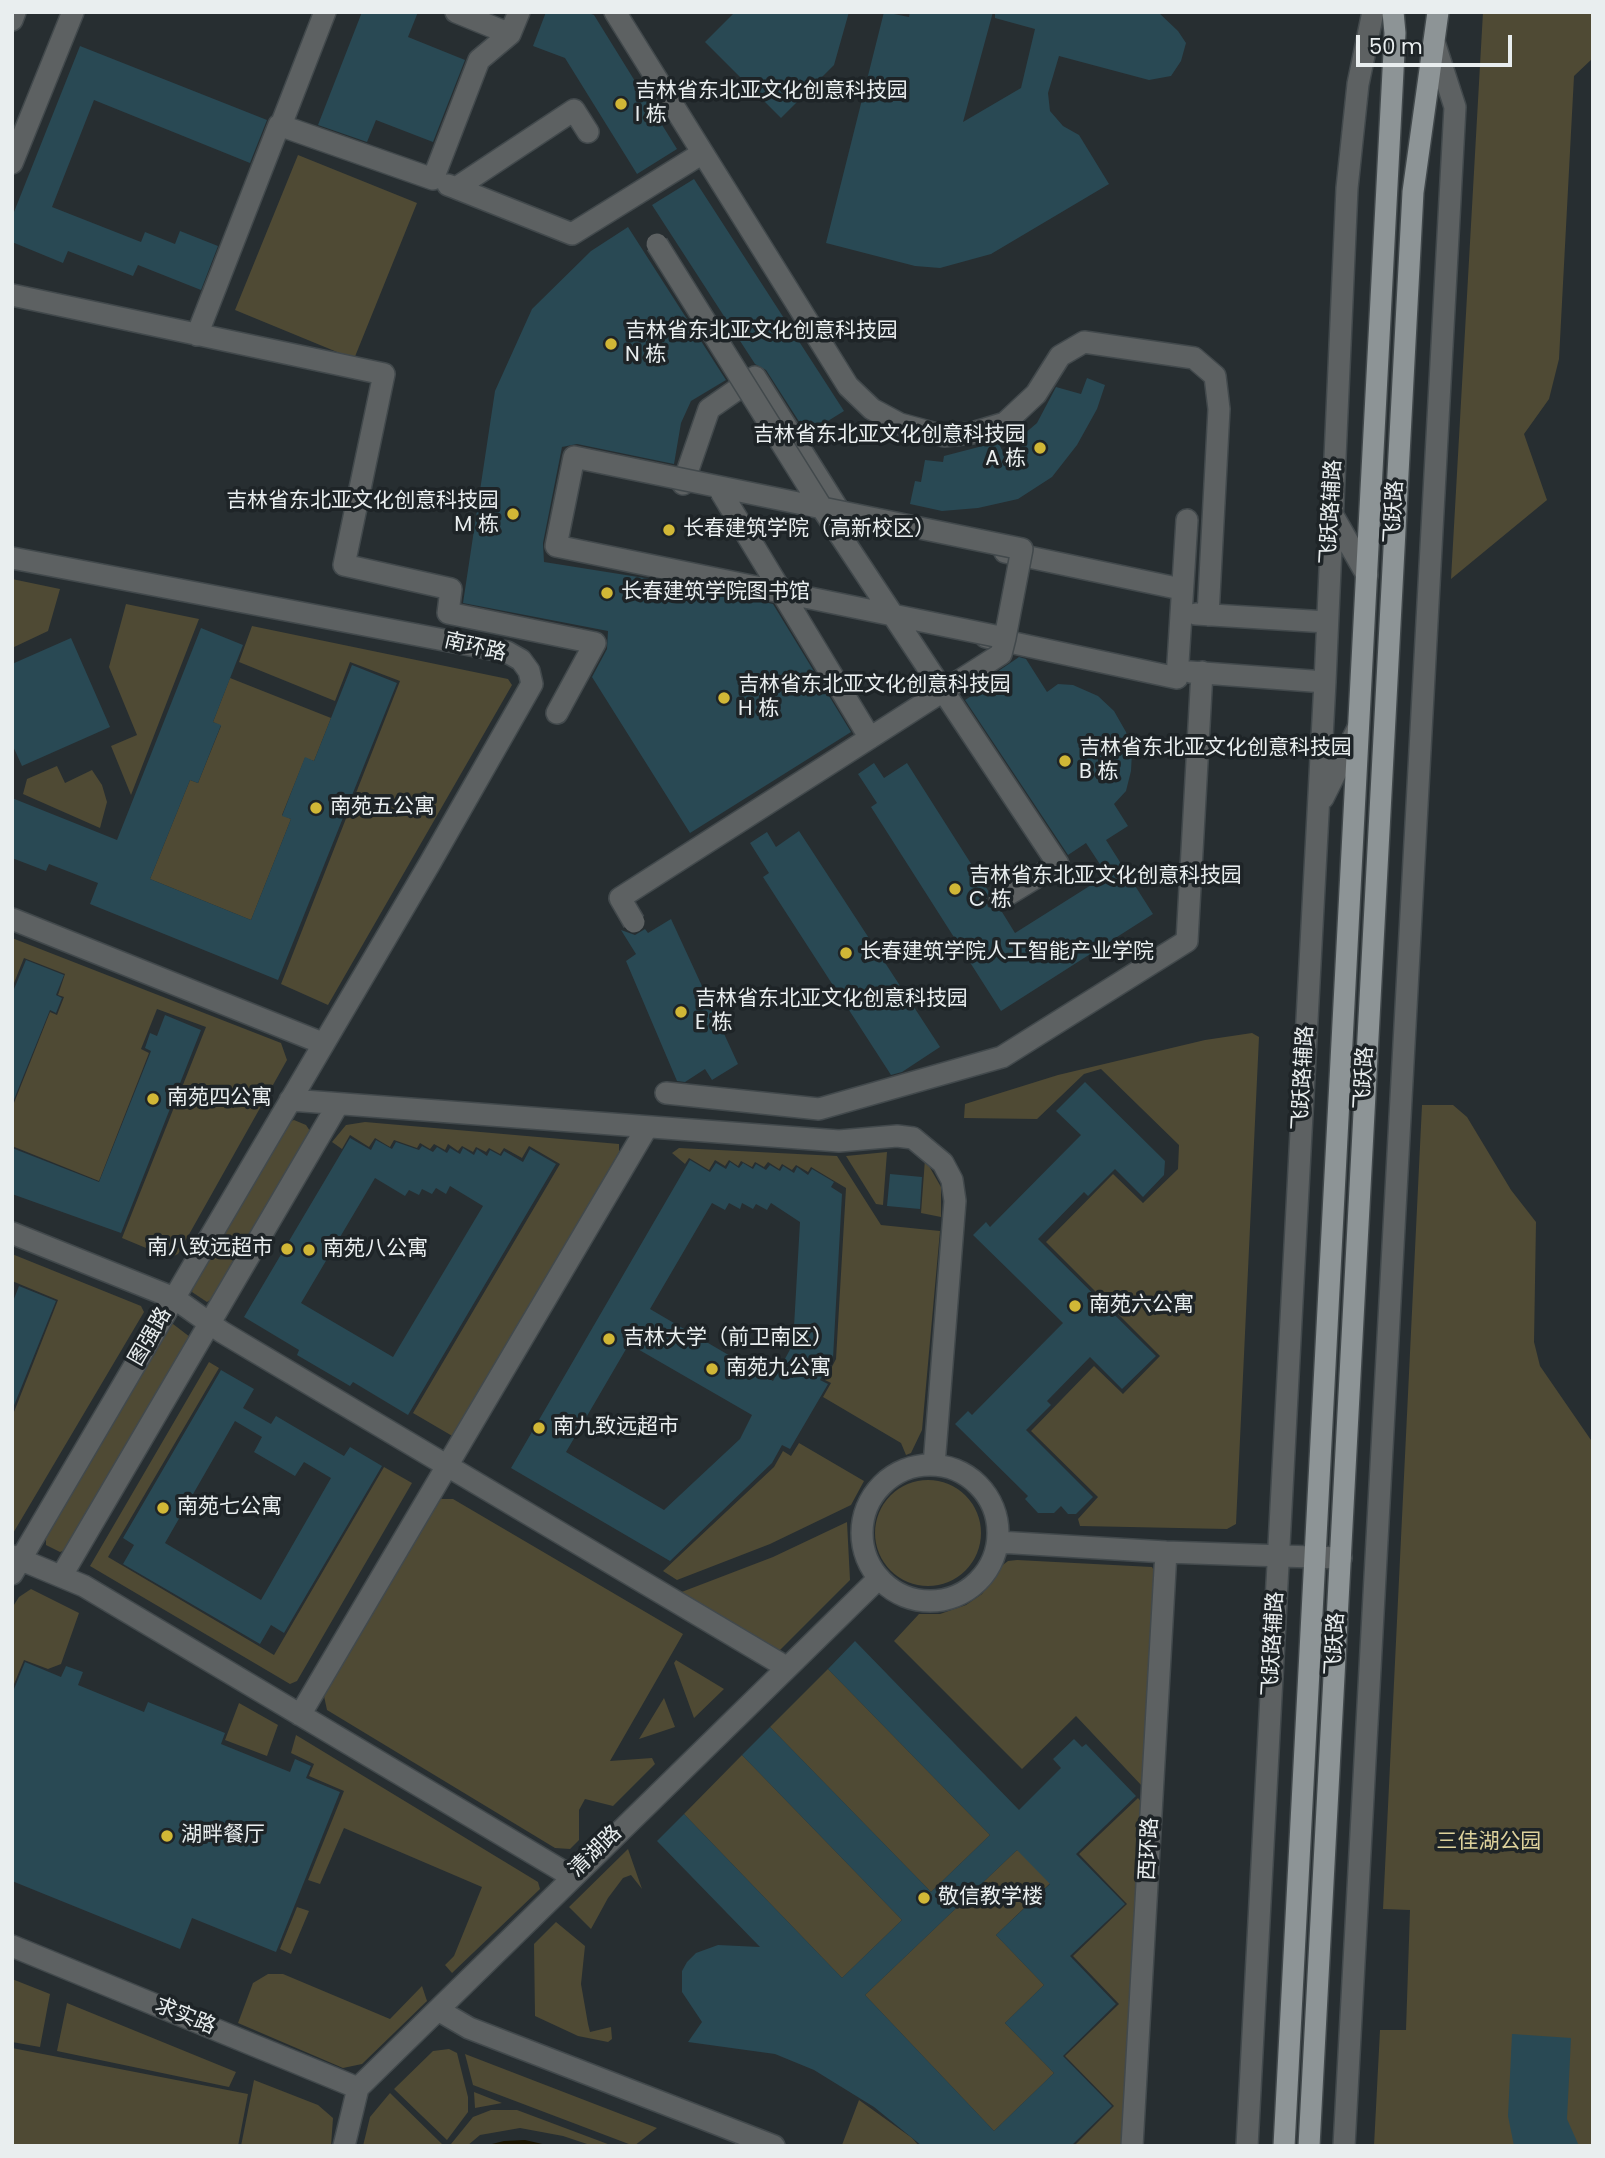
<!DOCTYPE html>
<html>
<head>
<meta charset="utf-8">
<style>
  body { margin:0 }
  #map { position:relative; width:1605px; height:2158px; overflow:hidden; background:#272e31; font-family:Poppins,sans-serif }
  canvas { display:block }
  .frame { position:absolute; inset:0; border:14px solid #e9eeef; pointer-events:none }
  .scale { position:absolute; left:1356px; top:35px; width:156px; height:32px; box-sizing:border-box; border:4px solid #e9eeef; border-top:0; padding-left:9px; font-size:21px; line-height:24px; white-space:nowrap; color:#e9eeef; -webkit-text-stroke:5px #1e2427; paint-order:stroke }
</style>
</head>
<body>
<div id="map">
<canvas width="1605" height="2158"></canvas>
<div class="frame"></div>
<div class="scale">50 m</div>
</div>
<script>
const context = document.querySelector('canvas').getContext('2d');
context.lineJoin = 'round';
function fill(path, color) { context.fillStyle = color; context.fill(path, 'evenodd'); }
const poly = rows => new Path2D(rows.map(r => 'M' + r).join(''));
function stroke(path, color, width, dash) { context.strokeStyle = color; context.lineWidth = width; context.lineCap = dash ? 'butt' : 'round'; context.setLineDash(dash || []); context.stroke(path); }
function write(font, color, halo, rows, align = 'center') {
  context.font = font + ' Poppins,"Noto Sans SC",sans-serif'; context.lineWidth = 7; context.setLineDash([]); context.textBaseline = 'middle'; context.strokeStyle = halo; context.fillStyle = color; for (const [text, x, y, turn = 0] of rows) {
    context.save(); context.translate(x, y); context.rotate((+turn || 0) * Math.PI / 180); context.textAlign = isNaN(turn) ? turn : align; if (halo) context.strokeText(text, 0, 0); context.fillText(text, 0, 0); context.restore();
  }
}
const green = poly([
  [1483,12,1593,12,1593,58,1574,76,1559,359,1549,399,1524,434,1547,500,1451,579],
  [298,155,417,203,354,359,235,310],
  [12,579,60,589,48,631,12,648],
  [126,604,199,619,131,795,111,746,137,735,109,667],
  [252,626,508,679,512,685,328,1005,281,984,400,681,350,662,335,701,239,662],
  [230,678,331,718,314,761,305,758,282,815,291,819,251,920,150,879,190,780,198,783,221,726,213,722],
  [57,766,65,783,92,770,102,785,107,802,100,828,23,794,27,779],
  [12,938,281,1043,287,1060,178,1254,170,1258,122,1238,206,1027,157,1009,141,1049,149,1053,99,1181,12,1146,12,1108,50,1012,57,1015,64,997,58,995,65,974,24,958,12,988],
  [1252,1033,1259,1037,1236,1524,1227,1529,1080,1526,1078,1519,1098,1497,1031,1431,1094,1366,1123,1394,1160,1356,1046,1242,1113,1174,1143,1203,1178,1169,1179,1145,1101,1069,1084,1074,1037,1119,964,1118,965,1104,1058,1075,1205,1040],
  [1422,1105,1453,1105,1467,1117,1511,1190,1536,1222,1534,1342,1540,1366,1593,1443,1593,2146,1374,2146,1380,2030,1406,2030,1410,1910,1383,1909],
  [294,1120,306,1125,310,1131,213,1298,207,1302,192,1292,193,1287,289,1122],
  [365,1122,619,1144,619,1152,454,1437,413,1413,560,1164,529,1146,522,1158,504,1148,500,1154,489,1148,486,1152,476,1147,473,1152,462,1146,458,1151,448,1144,445,1150,434,1144,430,1149,420,1143,417,1148,394,1140,390,1147,375,1138,369,1147,350,1135,342,1149,332,1142,346,1125],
  [679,1148,837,1156,881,1225,940,1231,922,1430,911,1453,906,1455,901,1443,823,1397,831,1383,825,1380,836,1359,846,1188,811,1167,808,1172,796,1165,792,1170,782,1164,779,1169,768,1162,764,1167,755,1162,752,1167,741,1161,738,1166,729,1160,725,1166,715,1160,709,1170,689,1158,685,1164,672,1153],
  [887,1152,883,1205,876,1204,846,1156],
  [925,1159,941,1187,941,1217,921,1213],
  [12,1254,141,1306,144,1312,12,1535,12,1417,58,1300,12,1281],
  [173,1324,190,1337,65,1550,60,1552,46,1545,46,1538,169,1325],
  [209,1362,219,1368,108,1557,274,1655,384,1467,412,1483,297,1681,290,1684,90,1566],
  [799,1443,864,1481,851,1505,770,1544,677,1580,663,1571,774,1467,783,1451,791,1456],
  '875 1533a53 53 0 1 1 106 0a53 53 0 1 1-106 0Z',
  [438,1499,453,1499,683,1634,610,1761,652,1758,655,1764,613,1806,585,1799,579,1810,579,1840,570,1849,555,1848,327,1710,324,1696],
  [847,1522,850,1580,778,1652,679,1593,773,1557],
  [1017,1560,1152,1567,1156,1574,1142,1786,1076,1716,1022,1769,894,1641,919,1614,940,1614,966,1605,982,1594,1000,1567,1008,1561],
  [31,1589,79,1613,61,1664,48,1669,24,1660,12,1689,12,1608,19,1597],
  [676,1660,724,1689,694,1718,674,1663],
  [828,1669,990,1835,931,1892,770,1727],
  [664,1698,675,1727,639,1739],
  [239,1703,278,1725,267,1756,225,1740],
  [296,1735,538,1882,540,1889,452,1973,445,1965,454,1956,482,1887,344,1828,320,1884,308,1880,344,1791,309,1776,314,1764,291,1753],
  [742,1755,902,1920,842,1978,684,1814],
  [1138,1798,1143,1804,1121,2146,1074,2146,1114,2106,1065,2056,1119,2004,1073,1956,1127,1904,1079,1854],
  [628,1849,642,1889,631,1875,623,1878,608,1898,591,1929,569,1907],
  [1017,1850,1065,1869,996,1935,1044,1985,1005,2023,1054,2073,994,2131,865,1995],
  [297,1907,309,1911,291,1954,280,1949],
  [556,1922,585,1946,581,1984,588,2024,590,2032,611,2027,612,2039,608,2042,578,2036,535,2016,534,1944],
  [268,1974,283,1974,390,2019,422,1986,427,2001,362,2064,343,2068,238,2023,253,1983],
  [12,1979,50,1994,40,2047,12,2042],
  [67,2003,236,2072,229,2087,57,2051],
  [12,2048,248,2094,238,2146,12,2146],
  [449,2049,457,2053,468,2097,468,2112,447,2140,394,2089,433,2051],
  [465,2054,657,2128,634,2146,473,2085],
  [254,2080,318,2105,333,2118,331,2146,241,2146],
  [474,2092,502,2103,475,2108],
  [390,2093,443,2145,442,2146,363,2146,370,2117],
  [859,2100,912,2138,919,2146,842,2145],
  [491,2110,517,2110,613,2146,593,2146,563,2136,520,2128,480,2135,467,2146,451,2144,473,2117]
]);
const water = poly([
  [525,2140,551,2146,484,2146,504,2141]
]);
const building = poly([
  [362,12,418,12,408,37,465,60,433,142,376,120,367,142,318,125],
  [546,12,585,12,594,15,677,149,637,174,565,58,533,46],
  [735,12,849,12,834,65,781,118,705,42],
  [884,12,909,17,910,12,993,12,963,122,1021,88,1035,29,995,18,995,12,1158,12,1178,31,1186,43,1181,61,1171,76,1149,80,1059,56,1048,93,1050,111,1063,126,1079,135,1109,184,991,254,940,268,915,266,826,243],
  [80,46,267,120,250,163,94,100,52,207,141,242,145,232,175,244,180,231,218,246,201,290,138,265,133,276,68,251,63,263,12,242,12,217],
  [694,179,844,411,807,434,766,370,755,364,652,205],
  [628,227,726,380,691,401,681,423,674,464,577,444,562,447,543,543,544,562,657,580,773,604,851,732,690,833,592,677,607,649,608,631,463,603,495,391,532,309,591,251],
  [1087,378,1105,385,1097,409,1077,445,1052,477,1018,499,978,508,942,511,910,504,915,481,921,482,925,460,943,462,944,456,998,442,1003,452,1037,423,1056,387,1081,394],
  [201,628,243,645,213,722,221,725,198,783,190,780,150,879,251,920,291,819,282,816,305,757,314,761,352,665,397,683,278,980,90,904,98,883,49,864,46,871,12,858,12,798,117,840],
  [71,638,110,727,22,766,12,744,12,664],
  [1019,657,1026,659,1047,692,1058,684,1073,685,1098,696,1114,711,1126,732,1132,752,1131,771,1126,791,1114,804,1128,826,1106,840,1153,914,1001,1011,871,807,877,803,858,774,874,763,884,778,907,763,989,892,986,900,988,907,1002,912,1015,933,1107,875,1086,843,1068,855,965,700,1001,677,997,672],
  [799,831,940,1047,902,1072,891,1075,763,877,769,873,750,843,767,832,776,847],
  [671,919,738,1064,712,1080,705,1069,685,1082,677,1081,626,961,636,954,621,930,635,935,645,929,648,933],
  [26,960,64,975,56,995,62,998,56,1013,50,1010,13,1102,12,994],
  [165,1015,201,1030,121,1233,12,1194,12,1148,99,1182,151,1051,145,1048,150,1033,157,1036],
  [1085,1082,1165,1161,1164,1175,1143,1197,1115,1169,1088,1196,1084,1192,1038,1239,1156,1356,1122,1389,1090,1357,1047,1401,1051,1405,1026,1430,1093,1497,1076,1514,1068,1514,1061,1506,1054,1513,1038,1513,1025,1499,1028,1496,955,1424,968,1411,972,1415,1063,1323,973,1235,986,1222,990,1227,1081,1135,1056,1111],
  [350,1138,371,1150,376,1140,392,1149,396,1142,419,1150,422,1146,433,1152,437,1147,447,1153,450,1148,460,1154,463,1148,474,1155,477,1149,487,1156,490,1150,501,1156,504,1151,523,1162,530,1149,556,1164,408,1415,353,1382,350,1386,297,1355,299,1350,244,1317],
  [375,1178,405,1196,409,1190,419,1195,422,1189,432,1194,436,1188,446,1194,450,1186,483,1206,393,1357,301,1303],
  [690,1160,710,1172,716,1163,726,1169,730,1162,739,1168,743,1163,753,1169,756,1164,766,1170,770,1165,780,1171,783,1166,794,1173,797,1167,808,1175,812,1169,834,1182,831,1187,842,1194,833,1358,820,1380,828,1384,790,1449,782,1445,772,1463,670,1561,511,1468],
  [712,1203,725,1210,729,1203,740,1209,742,1203,753,1209,756,1204,767,1210,771,1203,800,1222,793,1344,773,1381,650,1309],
  [629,1344,752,1415,740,1439,664,1510,566,1452],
  [890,1174,922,1177,920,1209,887,1206],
  [19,1286,56,1301,13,1408,12,1304],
  [221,1370,254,1389,243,1408,271,1424,276,1416,344,1456,350,1447,382,1466,284,1633,271,1625,260,1644,123,1564,134,1545,123,1538],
  [235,1421,262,1437,254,1452,295,1476,304,1462,331,1478,261,1600,165,1543],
  [855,1641,1019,1810,1061,1768,1053,1759,1074,1739,1082,1747,1086,1744,1136,1796,1076,1854,1125,1904,1070,1956,1116,2004,1063,2056,1112,2106,1071,2146,922,2146,874,2107,814,2070,775,2054,688,2042,702,2022,682,1992,682,1971,687,1962,696,1953,718,1945,760,1947,657,1841,684,1814,842,1978,902,1920,742,1755,770,1727,931,1892,990,1835,828,1669],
  [1017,1850,1050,1884,996,1935,1044,1985,1005,2023,1054,2073,994,2131,865,1995],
  [25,1662,61,1677,66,1666,83,1672,78,1685,144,1712,148,1702,225,1733,221,1744,290,1772,295,1759,311,1766,306,1778,340,1792,276,1952,192,1918,180,1949,12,1881,12,1694],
  [1512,2034,1571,2038,1567,2119,1579,2146,1514,2146,1508,2116]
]);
const minor = poly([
  [456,12,510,34],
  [615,12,848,386,872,409,900,424,944,436,972,433,1005,423,1036,394,1060,356,1084,342,1194,358,1215,376,1219,409,1208,615],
  [12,20,15,12],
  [281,125,325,12],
  [12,163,73,12],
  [448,185,456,188,574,110,588,132],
  [456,188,572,234,701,154],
  [12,295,384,374,344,565,451,589,448,613,595,643,557,713],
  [197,335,279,125,433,179,479,60,510,34,519,12],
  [683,484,709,409,755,377,843,517],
  [1332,514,1367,575],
  [1005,552,1181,589],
  [12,558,507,652,521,660,529,671,532,684,430,863,12,1574],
  [1196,614,1327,622],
  [986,637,1177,678,1187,520],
  [1190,672,1325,682],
  [1323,798,1358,728],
  [12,919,322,1043],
  [666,1093,819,1109,1002,1057,1187,941,1202,672],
  [290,1100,839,1141,897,1136,913,1138,943,1163,952,1180,955,1201,934,1465],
  [12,1233,174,1298,222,1332,786,1667],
  '862 1533a68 68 0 1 1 136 0a68 68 0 1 1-136 0Z',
  [998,1542,1166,1552,1341,1558],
  [12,1556,84,1586,571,1876],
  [62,1575,337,1106],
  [300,1715,646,1129],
  [12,1946,358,2088],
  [438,2010,469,2028,774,2146],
  [344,2146,358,2088,879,1578],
  [1132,2146,1166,1552],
  [1247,2146,1325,682,1347,188,1358,84,1373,12],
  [1344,2146,1455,107,1435,45]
]);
const major = poly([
  [1284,2146,1395,33,1393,12],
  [1309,2146,1413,192,1438,12]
]);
const minorBridge = poly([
  [657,244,822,508,1058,864,999,900],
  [721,492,870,738],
  [634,922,620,898,1001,654,1005,638,1022,549,574,457,556,546,1005,638]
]);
const markers = [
  [621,104,7,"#d1b736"],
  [611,344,7,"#d1b736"],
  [1040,448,7,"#d1b736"],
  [513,514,7,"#d1b736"],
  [669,530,7,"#d1b736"],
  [607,593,7,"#d1b736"],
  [724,698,7,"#d1b736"],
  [1065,761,7,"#d1b736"],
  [316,808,7,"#d1b736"],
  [955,889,7,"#d1b736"],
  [846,953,7,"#d1b736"],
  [681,1012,7,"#d1b736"],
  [153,1099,7,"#d1b736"],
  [287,1249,7,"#d1b736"],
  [309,1250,7,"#d1b736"],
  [1075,1306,7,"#d1b736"],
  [609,1339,7,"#d1b736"],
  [712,1369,7,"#d1b736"],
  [539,1428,7,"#d1b736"],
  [163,1508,7,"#d1b736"],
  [167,1836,7,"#d1b736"],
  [924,1898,7,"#d1b736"]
];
const poiNames = [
  ["吉林省东北亚文化创意科技园",635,92],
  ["I 栋",635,116],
  ["吉林省东北亚文化创意科技园",625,332],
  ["N 栋",625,356],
  ["吉林省东北亚文化创意科技园",1026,436,"right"],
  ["A 栋",1026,460,"right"],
  ["吉林省东北亚文化创意科技园",499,502,"right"],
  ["M 栋",499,526,"right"],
  ["长春建筑学院（高新校区）",683,530],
  ["长春建筑学院图书馆",621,593],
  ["吉林省东北亚文化创意科技园",738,686],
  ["H 栋",738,710],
  ["吉林省东北亚文化创意科技园",1079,749],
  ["B 栋",1079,773],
  ["南苑五公寓",330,808],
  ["吉林省东北亚文化创意科技园",969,877],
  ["C 栋",969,901],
  ["长春建筑学院人工智能产业学院",860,953],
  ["吉林省东北亚文化创意科技园",695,1000],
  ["E 栋",695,1024],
  ["南苑四公寓",167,1099],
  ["南八致远超市",273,1249,"right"],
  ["南苑八公寓",323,1250],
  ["南苑六公寓",1089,1306],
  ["吉林大学（前卫南区）",623,1339],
  ["南苑九公寓",726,1369],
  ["南九致远超市",553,1428],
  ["南苑七公寓",177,1508],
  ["湖畔餐厅",181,1836],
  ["敬信教学楼",938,1898]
];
const streetNames = [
  ["飞跃路辅路",1332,512,-87],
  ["飞跃路",1395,512,-87],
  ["南环路",475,648,13],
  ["飞跃路辅路",1304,1078,-87],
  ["飞跃路",1365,1078,-87],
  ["图强路",151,1337,-60],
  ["飞跃路辅路",1274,1644,-87],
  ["飞跃路",1336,1644,-87],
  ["西环路",1150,1849,-87],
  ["清湖路",596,1852,-44],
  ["求实路",185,2017,22]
];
const parkNames = [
  ["三佳湖公园",1489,1843]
];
fill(green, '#4f4a34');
fill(water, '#191400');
fill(building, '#294954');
stroke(minor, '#42494c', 24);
stroke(major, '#42494c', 24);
stroke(minor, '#5d6162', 21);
stroke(major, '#8d9496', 21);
stroke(minorBridge, '#42494c', 24, []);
stroke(minorBridge, '#5d6162', 21);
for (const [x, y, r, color] of markers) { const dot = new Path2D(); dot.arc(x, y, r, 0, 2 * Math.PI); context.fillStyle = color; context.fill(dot); stroke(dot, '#1e2427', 2.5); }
write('21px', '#e9eeef', '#1e2427', poiNames, 'left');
write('21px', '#e9eeef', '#1e2427', streetNames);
write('21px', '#ded29c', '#1e2427', parkNames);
</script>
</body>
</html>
